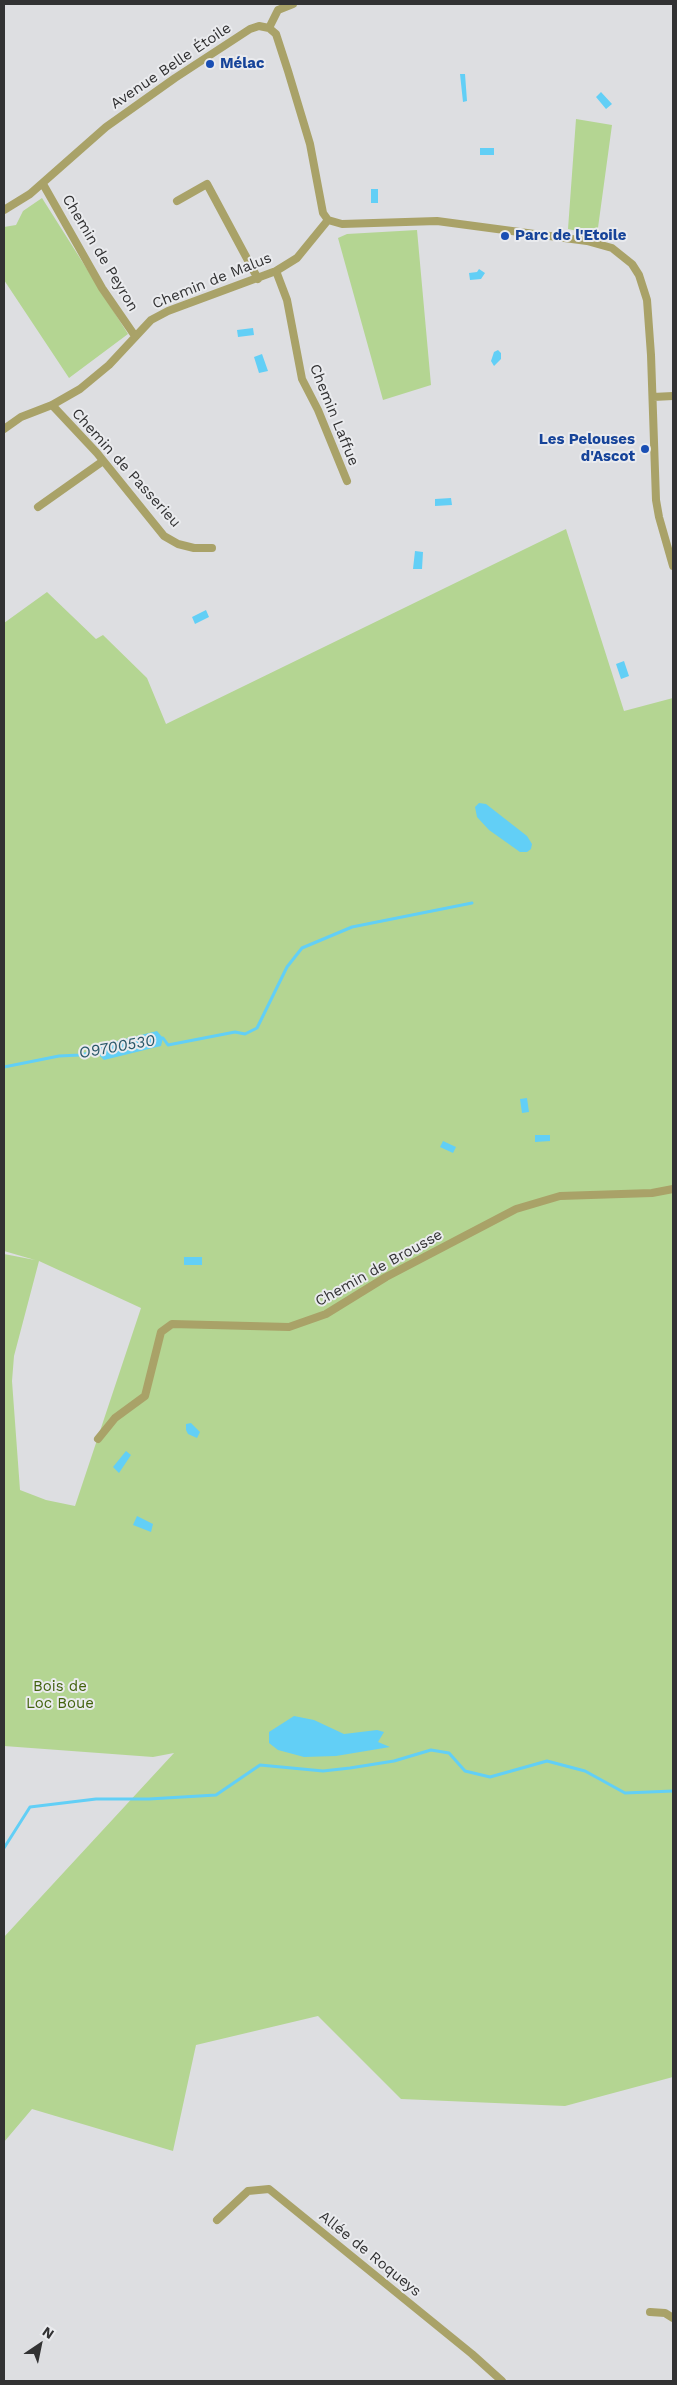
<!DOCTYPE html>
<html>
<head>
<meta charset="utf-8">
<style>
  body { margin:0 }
  #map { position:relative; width:677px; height:2385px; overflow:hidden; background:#dddee1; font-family:"Work Sans",sans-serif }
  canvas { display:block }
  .frame { position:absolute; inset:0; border:5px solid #323233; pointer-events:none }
  .north { position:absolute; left:15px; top:2320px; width:50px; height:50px; -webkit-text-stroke:4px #eaebee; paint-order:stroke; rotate:34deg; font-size:14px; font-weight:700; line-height:20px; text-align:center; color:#323233 }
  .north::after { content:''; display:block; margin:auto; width:18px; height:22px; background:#323233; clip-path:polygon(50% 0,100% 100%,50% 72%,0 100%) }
</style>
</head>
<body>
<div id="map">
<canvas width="677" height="2385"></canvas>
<div class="frame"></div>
<div class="north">N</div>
</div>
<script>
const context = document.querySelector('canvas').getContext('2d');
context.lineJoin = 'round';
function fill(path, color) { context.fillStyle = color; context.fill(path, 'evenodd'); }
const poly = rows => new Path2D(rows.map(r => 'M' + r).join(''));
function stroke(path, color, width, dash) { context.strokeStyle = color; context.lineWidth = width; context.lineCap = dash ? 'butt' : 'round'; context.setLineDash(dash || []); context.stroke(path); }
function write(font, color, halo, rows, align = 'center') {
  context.font = font + ' "Work Sans",sans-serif'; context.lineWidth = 4; context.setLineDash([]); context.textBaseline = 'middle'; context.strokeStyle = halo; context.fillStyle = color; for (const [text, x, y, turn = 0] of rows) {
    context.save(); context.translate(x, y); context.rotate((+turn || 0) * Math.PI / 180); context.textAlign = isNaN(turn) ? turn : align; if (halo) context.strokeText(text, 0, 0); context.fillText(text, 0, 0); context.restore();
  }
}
const green = poly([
  [576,119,612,125,597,235,568,229],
  [42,198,128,334,69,378,4,280,4,227,16,225,23,211],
  [417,230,431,385,383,400,338,238,347,234],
  [566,529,624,711,673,698,673,2077,565,2106,401,2099,318,2016,196,2045,173,2151,32,2109,4,2142,4,1937,174,1753,153,1757,4,1746,4,1254,35,1260,4,1251,4,623,47,592,96,639,103,635,147,678,166,724],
  [39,1261,141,1308,75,1506,46,1500,20,1490,12,1381,14,1356]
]);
const water = poly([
  [460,74,465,74,467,101,463,102],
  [601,92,612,104,606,109,596,97],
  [480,148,494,148,494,155,480,155],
  [371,189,378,189,378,203,371,203],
  [479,269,485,273,481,279,470,280,469,273,477,272],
  [253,328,254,335,238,337,237,330],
  [498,350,501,353,501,359,494,366,491,361,494,352],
  [262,354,268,371,259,373,254,357],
  [451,498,452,505,435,506,435,499],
  [415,551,423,552,422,569,413,569],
  [206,610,209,617,195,624,192,617],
  [624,661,629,676,621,679,616,664],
  [479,803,486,804,527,836,532,844,531,849,527,852,520,852,489,830,477,817,475,807],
  [157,1031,163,1038,161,1046,104,1060,98,1054,101,1045],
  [527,1098,529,1112,522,1113,520,1099],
  [535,1135,550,1135,550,1141,535,1142],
  [443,1141,456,1147,453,1153,440,1147],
  [184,1257,202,1257,202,1265,184,1265],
  [191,1423,200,1432,197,1438,188,1434,186,1430,186,1424],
  [126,1451,131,1455,119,1473,113,1467],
  [137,1516,153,1524,151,1532,133,1525],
  [294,1716,314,1720,344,1734,377,1730,384,1732,378,1742,390,1747,336,1756,304,1757,278,1750,269,1743,269,1732]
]);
const stream = poly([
  [160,1039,163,1038,168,1045,235,1032,245,1034,257,1028,287,967,302,948,352,927,472,903],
  [4,1067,59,1056,80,1055,100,1051],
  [4,1848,30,1807,96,1799,149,1799,216,1795,260,1765,323,1771,350,1768,394,1761,431,1750,449,1753,465,1771,490,1777,547,1761,585,1771,625,1793,673,1791]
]);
const minor = poly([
  [269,28,278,10,293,4],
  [43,184,102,288,135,336],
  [177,201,207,184,258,279],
  [4,210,30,194,106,127,175,78,250,29,259,26,269,28,276,34,288,71,310,144,323,213,328,220,342,224,437,221,587,241,612,248,632,264,639,275,647,300,651,355,656,500,659,517,673,566],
  [276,271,287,300,302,379,318,410,347,481],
  [653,397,673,396],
  [52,405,97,453,164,536,178,544,194,548,212,548],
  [4,429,21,417,52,405,80,389,109,365,151,320,168,311,276,271,297,258,328,220],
  [38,507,103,461],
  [98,1439,115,1418,145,1396,161,1332,172,1324,289,1327,326,1314,386,1277,516,1209,560,1196,652,1193,673,1189],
  [217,2220,248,2191,269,2189,472,2354,502,2381],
  [650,2312,665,2313,673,2318]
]);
const markers = [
  [210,64,5,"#1a4fb4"],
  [505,236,5,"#1a4fb4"],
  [645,449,5,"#1a4fb4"]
];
const transitNames = [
  ["Mélac",220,64],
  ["Parc de l'Etoile",515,236],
  ["Les Pelouses",635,440,"right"],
  ["d'Ascot",635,457,"right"]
];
const streetNames = [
  ["Avenue Belle Étoile",171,66,-34],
  ["Chemin de Peyron",100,253,59],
  ["Chemin de Malus",212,281,-22],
  ["Chemin Laffue",334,415,68],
  ["Chemin de Passerieu",126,468,48],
  ["Chemin de Brousse",379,1268,-29],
  ["Allée de Roqueys",370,2254,39]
];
const parkNames = [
  ["Bois de",60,1687],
  ["Loc Boue",60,1704]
];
const waterNames = [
  ["O9700530",117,1047,-10]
];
fill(green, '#b4d592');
fill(water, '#62cff6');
stroke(stream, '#62cff6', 3);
stroke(minor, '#a9a268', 8);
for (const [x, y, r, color] of markers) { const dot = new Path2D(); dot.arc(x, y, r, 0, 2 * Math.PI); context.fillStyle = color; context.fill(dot); stroke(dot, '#eaebee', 2); }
write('bold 15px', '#164399', '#eaebee', transitNames, 'left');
write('15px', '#323233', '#eaebee', streetNames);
write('15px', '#42620d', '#eaebee', parkNames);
write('italic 16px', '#2a5869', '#eaebee', waterNames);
</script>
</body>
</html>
